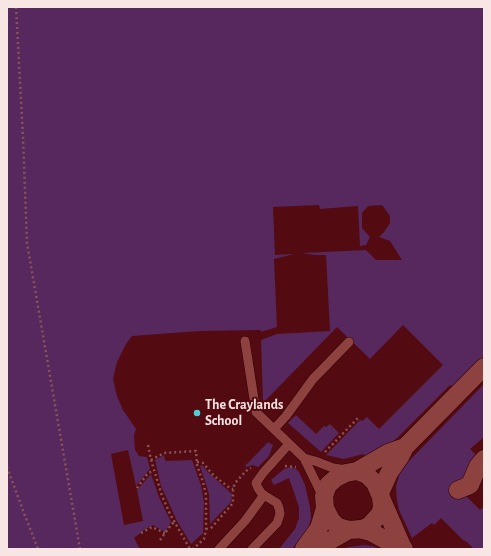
<!DOCTYPE html>
<html>
<head>
<meta charset="utf-8">
<style>
  body { margin:0 }
  #map { position:relative; width:491px; height:556px; overflow:hidden; background:#530a10; font-family:"Alegreya Sans",sans-serif }
  canvas { display:block }
  .frame { position:absolute; inset:0; border:8px solid #f8e6e4; pointer-events:none }
</style>
</head>
<body>
<div id="map">
<canvas width="491" height="556"></canvas>
<div class="frame"></div>
</div>
<script>
const context = document.querySelector('canvas').getContext('2d');
context.lineJoin = 'round';
function fill(path, color) { context.fillStyle = color; context.fill(path, 'evenodd'); }
const poly = rows => new Path2D(rows.map(r => 'M' + r).join(''));
function stroke(path, color, width, dash) { context.strokeStyle = color; context.lineWidth = width; context.lineCap = dash ? 'butt' : 'round'; context.setLineDash(dash || []); context.stroke(path); }
function write(font, color, halo, rows, align = 'center') {
  context.font = font + ' "Alegreya Sans",sans-serif'; context.lineWidth = 4; context.setLineDash([]); context.textBaseline = 'middle'; context.strokeStyle = halo; context.fillStyle = color; for (const [text, x, y, turn = 0] of rows) {
    context.save(); context.translate(x, y); context.rotate((+turn || 0) * Math.PI / 180); context.textAlign = isNaN(turn) ? turn : align; if (halo) context.strokeText(text, 0, 0); context.fillText(text, 0, 0); context.restore();
  }
}
const green = poly([
  [7,7,484,7,484,356,454,387,450,385,397,438,392,442,365,456,363,454,344,459,326,455,360,420,362,421,367,417,379,429,443,365,403,325,370,359,337,327,263,403,261,340,277,334,330,331,326,255,315,255,302,253,366,250,376,260,402,260,390,241,379,237,384,232,390,223,390,216,382,205,368,206,362,213,362,228,370,237,366,245,360,246,358,206,320,209,319,205,273,207,275,255,294,254,274,259,277,327,261,332,261,330,200,331,132,336,126,344,117,362,113,379,117,396,123,410,136,429,134,435,135,450,139,456,147,457,150,469,136,486,128,450,111,454,124,525,143,521,137,490,151,474,159,497,171,522,165,532,153,525,144,530,134,538,140,549,7,549],
  [484,384,484,437,470,449,478,457,464,494,480,510,482,508,484,510,484,549,474,549,467,542,463,540,441,518,434,525,432,523,412,538,399,510,397,500,396,487,400,472,407,463],
  [296,415,316,434,324,426,326,427,330,424,339,433,321,452,288,423],
  [268,442,273,445,269,456,258,467,253,465,247,467,245,465,248,463],
  [164,455,165,460,166,461,192,460,201,485,204,502,203,533,191,544,177,521,161,486,155,460],
  [202,465,209,473,232,494,231,502,210,524,209,494,200,466],
  [291,467,296,469,299,472,305,485,310,507,311,519,307,531,292,549,279,549,295,529,299,518,299,507,289,478,274,485,271,480,284,469],
  [364,545,372,546,381,549,342,549,349,547]
]);
const path = poly([
  [16,7,23,137,27,243,80,549],
  [148,445,151,460,162,496,170,514,190,549],
  [325,452,358,418],
  [151,460,164,453,196,451,197,465,203,482,206,495,206,529,204,539,193,549],
  [197,462,203,463,214,476,230,488,233,489],
  [285,466,296,467],
  [7,467,24,513,38,549],
  [137,488,148,473,154,471],
  [206,529,211,528,233,503,233,489,235,483,246,471,251,468],
  [141,533,152,527,165,533],
  [160,540,171,525,174,522]
]);
const service = poly([
  [245,341,256,412,304,458,323,497],
  [274,429,286,416,313,379,349,342],
  [304,458,315,461,333,468,347,470],
  [219,549,245,521,264,495],
  [252,549,277,523,280,514,279,508,277,503,262,494,258,488,256,483,263,473,289,444]
]);
const minor = poly([
  [357,471,388,453,405,447],
  [458,490,470,485,478,466,484,459],
  [380,493,389,473,400,457,405,447,484,367],
  [382,500,402,546,404,549],
  [359,529,371,532,393,544,402,546],
  [304,549,319,528,325,508],
  [315,549,349,530,362,529,369,526,380,514,382,507,381,497,375,483,367,475,357,471,346,473,336,478,328,485,324,496,325,508,331,520,338,527,349,530]
]);
const markers = [
  [197,413,4,"#52ccd6"]
];
const poiNames = [
  ["The Craylands",205,405],
  ["School",205,421]
];
fill(green, '#57285d');
stroke(service, '#2f0002', 10);
stroke(minor, '#2f0002', 19);
stroke(path, '#8a5457', 2.5, [2, 3]);
stroke(service, '#8e4240', 9);
stroke(minor, '#8e4240', 18);
for (const [x, y, r, color] of markers) { const dot = new Path2D(); dot.arc(x, y, r, 0, 2 * Math.PI); context.fillStyle = color; context.fill(dot); stroke(dot, '#530a10', 1.5); }
write('bold 14px', '#f8e6e4', '#530a10', poiNames, 'left');
</script>
</body>
</html>
